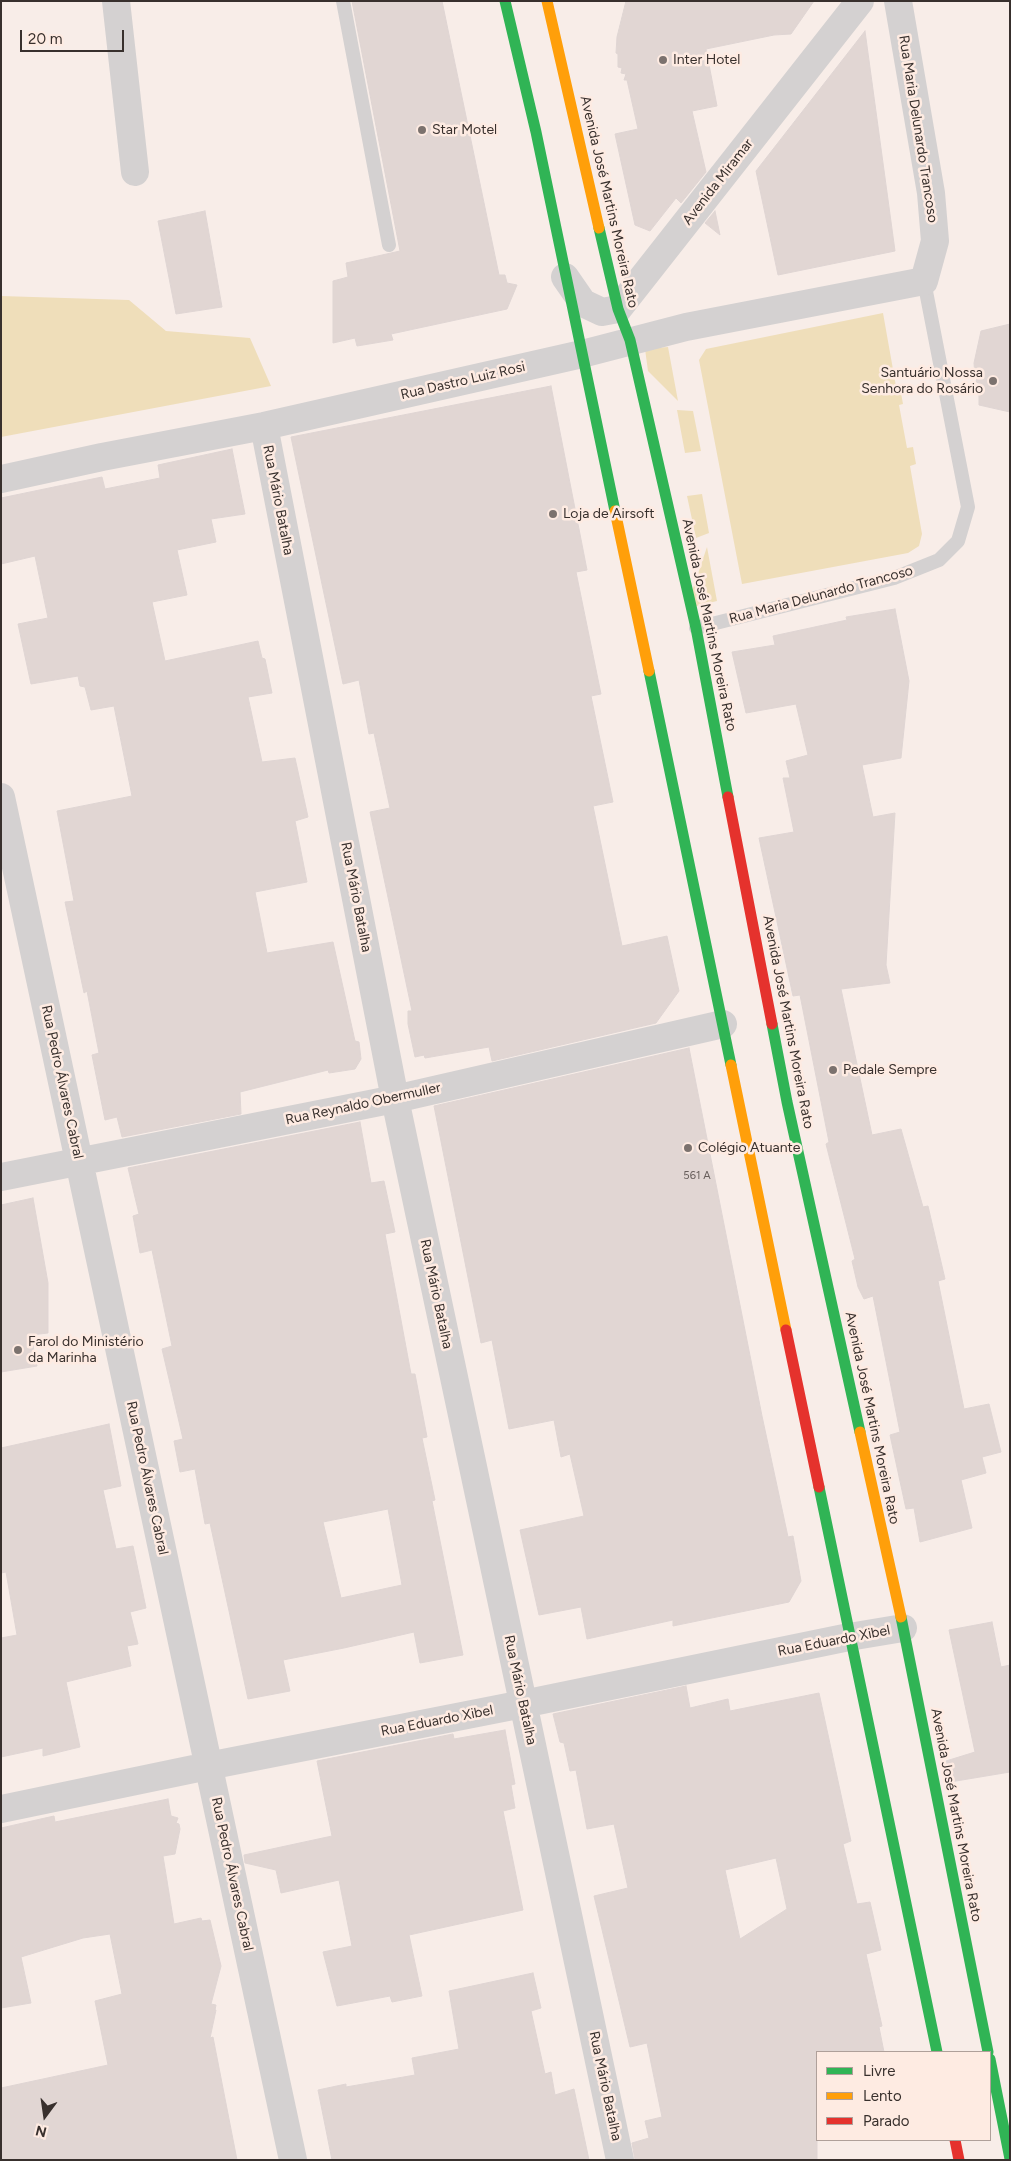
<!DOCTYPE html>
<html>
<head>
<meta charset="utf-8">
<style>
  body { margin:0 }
  #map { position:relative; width:1011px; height:2161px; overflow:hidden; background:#f8ede8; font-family:Figtree,sans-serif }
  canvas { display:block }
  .frame { position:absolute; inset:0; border:2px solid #38302d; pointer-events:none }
  .legend { position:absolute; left:816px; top:2051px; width:175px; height:90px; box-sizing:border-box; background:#feebe2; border:1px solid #afa09a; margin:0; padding:6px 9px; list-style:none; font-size:15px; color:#38302d }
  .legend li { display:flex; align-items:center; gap:10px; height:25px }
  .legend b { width:25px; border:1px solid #afa09a }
  .north { position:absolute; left:20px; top:2091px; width:50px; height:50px; -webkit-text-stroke:4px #feebe2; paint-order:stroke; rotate:194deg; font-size:14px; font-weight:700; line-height:20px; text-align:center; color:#38302d }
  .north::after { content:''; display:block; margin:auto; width:18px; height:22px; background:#38302d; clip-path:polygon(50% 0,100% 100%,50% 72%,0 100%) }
  .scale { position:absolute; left:20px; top:30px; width:104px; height:22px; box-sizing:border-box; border:2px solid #38302d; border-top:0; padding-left:6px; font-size:15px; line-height:18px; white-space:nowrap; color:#38302d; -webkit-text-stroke:4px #feebe2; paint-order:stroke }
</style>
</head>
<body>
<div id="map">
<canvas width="1011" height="2161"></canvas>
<div class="frame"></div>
<ul class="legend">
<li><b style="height:6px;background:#30b455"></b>Livre</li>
<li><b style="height:6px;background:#ff9f0a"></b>Lento</li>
<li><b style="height:6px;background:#e5322d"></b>Parado</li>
</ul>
<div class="north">N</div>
<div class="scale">20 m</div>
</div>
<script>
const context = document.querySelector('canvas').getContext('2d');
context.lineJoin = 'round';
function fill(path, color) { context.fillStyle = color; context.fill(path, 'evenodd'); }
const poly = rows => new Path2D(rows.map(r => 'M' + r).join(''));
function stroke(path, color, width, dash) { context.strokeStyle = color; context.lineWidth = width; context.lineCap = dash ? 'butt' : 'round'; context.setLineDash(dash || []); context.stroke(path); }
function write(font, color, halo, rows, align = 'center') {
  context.font = font + ' Figtree,sans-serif'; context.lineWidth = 5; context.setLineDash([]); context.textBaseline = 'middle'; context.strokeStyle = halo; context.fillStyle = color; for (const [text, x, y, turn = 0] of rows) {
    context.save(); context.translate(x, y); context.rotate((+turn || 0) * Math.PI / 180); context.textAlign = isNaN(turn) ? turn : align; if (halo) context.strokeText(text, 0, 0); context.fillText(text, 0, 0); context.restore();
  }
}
const green = poly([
  [1,296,129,300,166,331,250,338,271,386,1,437],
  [883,313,897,392,901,393,903,404,899,405,907,448,913,447,916,464,910,466,922,534,919,546,908,553,742,584,699,360,706,349],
  [668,347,678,401,648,371,645,349],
  [677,410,693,411,701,451,685,453],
  [702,494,709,533,696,538,687,496],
  [707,547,717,601,693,607,691,594]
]);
const building = poly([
  [352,1,442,1,499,275,505,275,507,283,517,285,507,309,391,334,393,340,357,346,355,338,333,343,333,281,348,277,346,263,400,251,352,1],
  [626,1,814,1,791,34,774,35,706,49,717,106,692,111,706,172,681,203,676,198,650,231,635,225,615,134,638,129,627,80,624,80,626,74,621,73,622,68,618,67,618,54,616,53,617,37,626,1],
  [865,31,895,251,778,275,756,171,865,31],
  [205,211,222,307,176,314,158,221,205,211],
  [715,211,720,235,705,223,715,211],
  [1010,324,1010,412,979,405,979,391,977,391,979,383,976,382,977,377,975,377,974,363,981,331,1010,324],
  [551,386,587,570,576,572,601,694,591,696,613,802,593,806,622,946,667,936,679,991,656,1023,492,1061,489,1047,425,1058,424,1055,415,1057,408,1024,408,1011,412,1011,370,812,390,808,374,733,369,734,359,680,343,684,291,437,551,386],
  [232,449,245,514,211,519,216,542,177,550,187,595,152,602,165,661,258,641,262,658,265,659,272,693,248,697,262,762,295,758,308,817,295,821,307,882,255,892,267,953,333,942,355,1041,359,1042,361,1059,355,1069,329,1073,328,1070,240,1092,241,1114,122,1137,117,1117,105,1120,92,1055,99,1053,87,991,84,993,65,902,74,901,57,811,132,796,114,706,91,710,85,687,80,686,78,676,31,684,18,624,48,618,35,556,1,564,1,498,102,477,105,489,160,478,158,465,232,449],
  [895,609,909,681,901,758,862,765,873,817,895,813,886,965,890,983,841,989,872,1135,901,1129,923,1207,928,1206,945,1279,938,1281,964,1409,989,1404,1001,1452,982,1457,986,1473,961,1480,972,1528,920,1542,914,1508,906,1509,890,1435,900,1432,873,1296,864,1299,858,1287,852,1261,855,1259,826,1144,829,1142,800,995,793,996,759,838,794,832,783,778,790,778,786,761,808,755,796,704,746,713,732,652,775,645,773,636,847,620,846,617,895,609],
  [689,1048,762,1416,788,1537,793,1536,801,1581,789,1602,673,1626,673,1620,587,1639,581,1607,539,1615,520,1530,584,1516,570,1454,561,1457,554,1420,509,1429,492,1340,481,1343,434,1106,689,1048],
  [360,1122,371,1183,384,1181,395,1232,385,1234,411,1374,415,1374,427,1437,422,1438,435,1500,432,1501,463,1655,420,1663,414,1632,344,1648,283,1660,290,1691,248,1699,210,1523,205,1524,195,1469,180,1472,174,1441,183,1439,162,1349,172,1346,152,1250,140,1253,133,1216,139,1214,128,1168,360,1122],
  [388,1509,402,1585,341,1598,323,1522,388,1509],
  [33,1198,48,1283,48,1333,31,1335,37,1366,1,1372,1,1205,33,1198],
  [109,1424,121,1486,103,1490,116,1549,133,1546,146,1608,130,1612,138,1644,127,1646,131,1666,66,1682,80,1747,43,1756,43,1748,1,1757,1,1638,17,1635,6,1572,1,1573,1,1448,109,1424],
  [992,1622,1001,1667,1010,1665,1010,1772,950,1782,946,1761,975,1752,949,1630,992,1622],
  [686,1686,690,1708,728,1699,730,1711,819,1693,851,1841,843,1844,857,1904,870,1902,881,1950,866,1954,882,2026,879,2027,884,2052,817,2052,817,2160,635,2160,632,2143,649,2138,645,2121,662,2117,647,2043,630,2047,594,1896,628,1888,614,1824,587,1829,576,1770,570,1771,564,1743,560,1742,553,1714,686,1686],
  [776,1858,787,1909,740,1939,725,1870,776,1858],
  [505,1730,515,1784,511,1785,515,1808,503,1811,523,1910,409,1935,422,1996,392,2002,390,1996,337,2006,323,1952,352,1946,339,1880,281,1893,276,1870,245,1863,244,1855,332,1836,317,1761,453,1734,454,1739,505,1730],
  [168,1799,171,1816,178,1818,176,1823,179,1824,180,1829,175,1854,163,1856,174,1924,201,1918,202,1921,210,1920,221,1966,211,2004,216,2005,215,2010,216,2010,210,2038,213,2037,237,2160,1,2160,1,2088,108,2065,95,2001,122,1994,110,1934,83,1938,21,1957,31,2003,1,2008,1,1828,54,1816,55,1822,168,1799],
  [533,1973,541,2008,531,2011,545,2074,551,2072,555,2095,574,2089,589,2160,332,2160,318,2090,346,2084,346,2087,415,2075,412,2058,459,2049,449,1991,533,1973]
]);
const lane = poly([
  [343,1,389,245],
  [696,628,894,578,939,560,958,541,968,507,924,281]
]);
const street = poly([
  [116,1,135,172],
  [565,277,583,303,602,312,618,309,860,1],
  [264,426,395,1099,620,2160],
  [1,479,102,457,264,426,582,354,686,327,924,281,935,241,931,193,898,1],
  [1,797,293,2160],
  [1,1177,395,1099,723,1024],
  [1,1809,208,1766,523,1704,849,1637,903,1628]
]);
const fast = poly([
  [505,1,536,132,615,511],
  [599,228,618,309,630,340,696,628,728,797],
  [649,671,731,1065],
  [772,1024,787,1102,860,1432],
  [819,1487,937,2052],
  [901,1617,988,2052],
  [990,2059,1010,2159]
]);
const slow = poly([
  [547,1,599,228],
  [615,511,649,671],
  [731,1065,786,1330],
  [860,1432,901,1617]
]);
const jam = poly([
  [728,797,772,1024],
  [786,1330,819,1487],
  [955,2140,959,2160]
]);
const markers = [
  [663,60,5,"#7b726e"],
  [422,130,5,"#7b726e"],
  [993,381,5,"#7b726e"],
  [553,514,5,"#7b726e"],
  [833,1070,5,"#7b726e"],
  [688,1148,5,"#7b726e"],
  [18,1350,5,"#7b726e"]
];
const numberNames = [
  ["561 A",697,1176]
];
const poiNames = [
  ["Inter Hotel",673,60],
  ["Star Motel",432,130],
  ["Santuário Nossa",983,373,"right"],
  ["Senhora do Rosário",983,389,"right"],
  ["Loja de Airsoft",563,514],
  ["Pedale Sempre",843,1070],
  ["Colégio Atuante",698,1148],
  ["Farol do Ministério",28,1342],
  ["da Marinha",28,1358]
];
const streetNames = [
  ["Rua Maria Delunardo Trancoso",918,129,81],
  ["Avenida Miramar",718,182,-52],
  ["Avenida José Martins Moreira Rato",609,202,77],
  ["Rua Dastro Luiz Rosi",463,381,-13],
  ["Rua Mário Batalha",278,500,79],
  ["Rua Maria Delunardo Trancoso",821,595,-15],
  ["Avenida José Martins Moreira Rato",709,625,78],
  ["Rua Mário Batalha",356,897,79],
  ["Avenida José Martins Moreira Rato",788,1022,79],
  ["Rua Pedro Álvares Cabral",62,1082,78],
  ["Rua Reynaldo Obermuller",363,1104,-12],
  ["Rua Mário Batalha",436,1294,78],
  ["Avenida José Martins Moreira Rato",872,1418,78],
  ["Rua Pedro Álvares Cabral",147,1478,78],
  ["Rua Eduardo Xibel",834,1641,-11],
  ["Rua Mário Batalha",520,1690,78],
  ["Rua Eduardo Xibel",437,1721,-11],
  ["Avenida José Martins Moreira Rato",956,1815,79],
  ["Rua Pedro Álvares Cabral",232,1874,78],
  ["Rua Mário Batalha",605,2086,78]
];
fill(green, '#efdeba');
fill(building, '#e1d6d3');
stroke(building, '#dfd5d3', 1);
stroke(lane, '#d4d1d1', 14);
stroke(street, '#d4d1d1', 28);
stroke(fast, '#30b455', 11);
stroke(slow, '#ff9f0a', 11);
stroke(jam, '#e5322d', 11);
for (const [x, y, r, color] of markers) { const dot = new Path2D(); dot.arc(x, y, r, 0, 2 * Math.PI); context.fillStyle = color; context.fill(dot); stroke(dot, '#feebe2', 2); }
write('11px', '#665d5a', null, numberNames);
write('14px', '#38302d', '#feebe2', poiNames, 'left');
write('14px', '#38302d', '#feebe2', streetNames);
</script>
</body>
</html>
